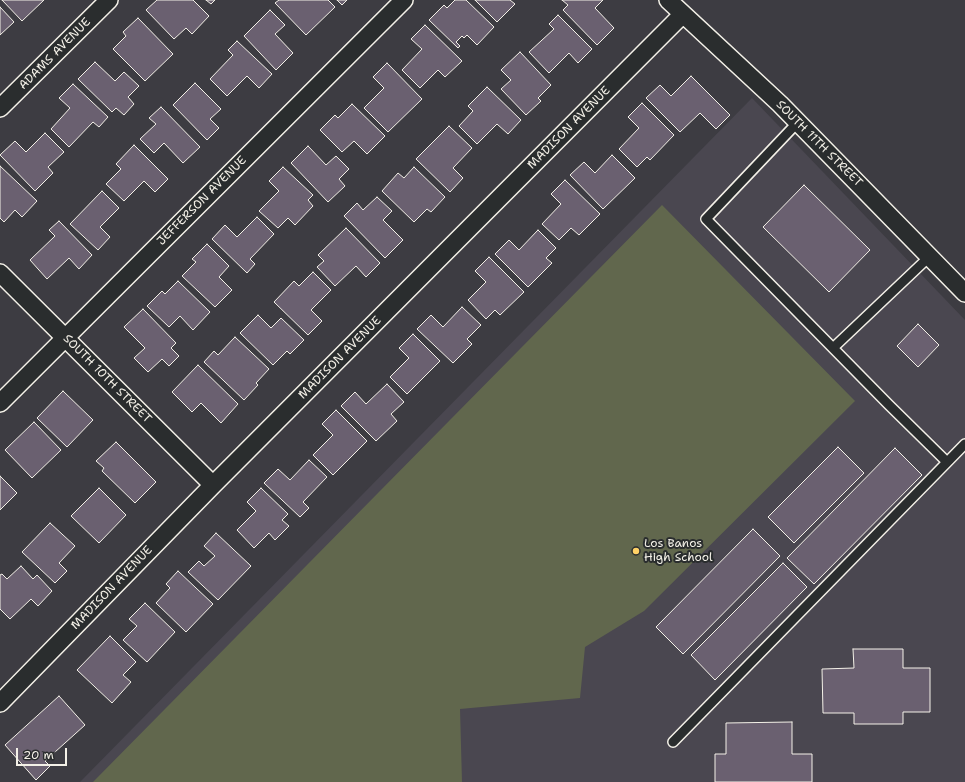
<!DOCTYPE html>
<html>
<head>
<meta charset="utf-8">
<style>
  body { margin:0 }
  #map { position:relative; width:965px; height:782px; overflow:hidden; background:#3d3c42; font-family:"Shantell Sans",sans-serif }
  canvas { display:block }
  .scale { position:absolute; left:16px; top:748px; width:51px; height:18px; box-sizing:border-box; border:2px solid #f4f1e8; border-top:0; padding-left:5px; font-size:12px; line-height:14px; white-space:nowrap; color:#f4f1e8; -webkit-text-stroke:3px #2a2d2e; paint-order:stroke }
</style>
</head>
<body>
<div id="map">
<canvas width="965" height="782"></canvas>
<div class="scale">20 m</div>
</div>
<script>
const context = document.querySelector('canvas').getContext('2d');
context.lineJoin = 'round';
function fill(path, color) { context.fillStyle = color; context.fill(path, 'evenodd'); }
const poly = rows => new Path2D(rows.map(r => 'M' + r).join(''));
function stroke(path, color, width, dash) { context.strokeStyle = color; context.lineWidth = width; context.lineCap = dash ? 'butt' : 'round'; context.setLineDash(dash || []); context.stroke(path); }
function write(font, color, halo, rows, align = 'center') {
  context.font = font + ' "Shantell Sans",sans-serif'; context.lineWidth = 4; context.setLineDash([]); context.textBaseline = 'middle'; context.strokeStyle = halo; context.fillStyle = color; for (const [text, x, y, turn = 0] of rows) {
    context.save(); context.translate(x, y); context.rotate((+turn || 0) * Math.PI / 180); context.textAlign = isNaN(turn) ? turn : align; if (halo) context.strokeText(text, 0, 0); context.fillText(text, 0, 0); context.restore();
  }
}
const built = poly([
  [752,98,965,320,965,782,80,782]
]);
const green = poly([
  [662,205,855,401,644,611,585,647,580,698,460,709,462,782,93,782]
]);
const building = poly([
  [2,0,44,0,22,21,2,0],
  [157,0,193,0,209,16,192,34,186,28,174,39,146,10,157,0],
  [206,0,215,0,211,4,206,0],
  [279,0,328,0,335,7,306,35,275,3,279,0],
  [337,0,347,0,342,5,337,0],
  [455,0,466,0,494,27,477,45,467,35,464,38,462,36,456,42,460,46,458,48,429,20,444,5,447,8,455,0],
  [475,0,510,0,515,4,497,22,475,0],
  [562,0,603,0,595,8,614,28,597,45,563,10,568,5,562,0],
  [0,7,14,22,0,35,0,7],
  [270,10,285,25,275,34,293,53,276,70,244,36,270,10],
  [558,15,592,49,578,63,569,53,549,73,529,52,554,29,549,24,558,15],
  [138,18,173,54,145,81,113,49,126,36,123,32,138,18],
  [425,25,462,61,445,77,438,70,420,88,402,70,422,49,411,39,425,25],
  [237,41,272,74,259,88,247,76,227,96,210,79,233,55,228,50,237,41],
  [520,52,551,85,538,98,541,101,526,115,501,89,511,80,501,70,520,52],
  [95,62,115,81,124,72,139,86,128,97,134,104,124,115,116,108,112,112,78,79,95,62],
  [387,63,422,99,388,132,364,108,384,88,373,77,387,63],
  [691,76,730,115,716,129,700,113,680,132,646,98,660,85,671,96,691,76],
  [195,83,221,109,210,119,219,128,207,140,173,105,195,83],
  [73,84,108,117,99,127,93,122,69,147,51,129,70,108,59,98,73,84],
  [487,87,521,120,508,134,497,124,477,144,459,126,473,111,468,106,487,87],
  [642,103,674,135,650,160,647,157,637,167,619,149,639,128,628,117,642,103],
  [352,104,385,136,367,154,354,141,342,152,320,130,335,115,338,118,352,104],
  [161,107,200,147,183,163,164,143,154,153,140,139,156,124,149,118,161,107],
  [449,126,472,148,453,168,463,178,450,192,416,159,449,126],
  [45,133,64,152,48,167,53,173,35,191,0,155,15,141,26,152,45,133],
  [134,145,168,179,155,192,144,181,124,201,106,184,121,169,116,164,134,145],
  [308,146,326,165,336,156,349,169,339,179,345,186,328,202,291,163,308,146],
  [612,155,635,178,603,209,570,175,584,162,595,173,612,155],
  [0,166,37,201,22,217,15,210,4,222,0,218,0,166],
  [283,167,313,195,308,200,313,206,295,225,288,218,278,228,259,211,279,191,269,181,283,167],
  [414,167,445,197,431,212,427,209,414,222,382,191,398,173,404,178,414,167],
  [565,180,600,214,579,235,571,228,559,240,542,224,561,204,551,194,565,180],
  [804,185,870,250,829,292,763,227,804,185],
  [102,191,119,208,100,227,110,237,98,250,70,224,102,191],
  [377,197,392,211,383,220,403,240,385,258,344,216,357,203,363,210,377,197],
  [257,217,274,234,250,259,255,264,247,273,212,239,225,225,237,237,257,217],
  [59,221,92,255,79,269,69,258,47,279,30,260,55,236,49,230,59,221],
  [346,228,380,263,366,277,356,266,335,286,317,267,324,261,318,255,346,228],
  [538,230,556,248,546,258,552,263,528,287,495,254,509,240,519,250,538,230],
  [207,244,229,266,219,277,232,290,215,307,182,276,196,262,192,259,207,244],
  [489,257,524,292,500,315,495,310,486,319,468,300,486,282,475,271,489,257],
  [313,272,331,290,311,310,322,321,308,335,274,302,294,281,299,286,313,272],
  [178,281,210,312,193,330,180,316,169,327,147,306,162,291,165,294,178,281],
  [462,307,481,325,467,339,472,344,453,363,417,329,431,315,443,327,462,307],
  [143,309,176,343,171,348,179,356,169,366,162,359,148,372,134,358,145,348,124,327,143,309],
  [258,315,271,328,281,318,304,340,290,354,287,351,273,365,240,333,258,315],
  [918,324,939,345,918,367,897,346,918,324],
  [413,334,440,361,407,394,390,377,409,358,399,348,413,334],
  [235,337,269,369,256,383,258,385,244,400,204,362,214,351,218,355,235,337],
  [198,365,238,404,221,423,201,403,192,412,172,392,198,365],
  [387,384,404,402,391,414,397,421,376,441,341,406,355,392,366,404,387,384],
  [63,391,93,420,67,447,37,418,63,391],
  [336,410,367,441,333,475,313,455,333,435,322,424,336,410],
  [34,422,61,450,32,478,5,450,34,422],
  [116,442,156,482,135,503,102,471,104,468,96,461,116,442],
  [838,447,864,473,794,543,768,517,838,447],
  [895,448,922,475,814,584,787,558,895,448],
  [309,460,327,477,303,502,309,508,300,517,264,483,278,469,290,480,309,460],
  [0,476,17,493,0,510,0,476],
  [99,488,126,515,99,543,71,516,99,488],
  [261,488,288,514,282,520,289,526,275,540,269,533,254,548,237,530,256,511,247,502,261,488],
  [50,523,75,546,59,563,67,571,55,583,22,552,50,523],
  [753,529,780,556,683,654,656,627,753,529],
  [216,533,251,566,218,600,188,572,199,561,204,566,215,556,204,546,216,533],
  [783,563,807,587,715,680,691,655,783,563],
  [21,566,33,579,37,575,52,591,38,606,31,599,10,619,0,609,0,575,2,574,7,579,21,566],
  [178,571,213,604,186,632,156,603,170,588,166,584,178,571],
  [145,603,175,632,147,662,123,640,137,626,129,619,145,603],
  [110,636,136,662,123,675,131,682,112,703,77,670,110,636],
  [853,649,903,649,903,668,930,668,930,712,903,712,903,724,854,724,854,713,823,713,822,669,854,668,853,649],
  [59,696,85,725,45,761,50,766,36,780,5,745,59,696],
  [792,722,792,754,812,754,812,782,715,782,715,754,726,754,726,723,792,722]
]);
const service = poly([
  [798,122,706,219,889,405,947,462],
  [833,348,929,257],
  [673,742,965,444]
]);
const minor = poly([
  [668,0,780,104,965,293],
  [0,108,109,0],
  [0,273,213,485],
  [0,403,404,0],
  [0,703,213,485,683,14]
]);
const markers = [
  [636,551,4,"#ffd166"]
];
const streetNames = [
  ["ADAMS AVENUE",55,54,-45],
  ["MADISON AVENUE",569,128,-45],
  ["SOUTH 11TH STREET",819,144,45],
  ["JEFFERSON AVENUE",202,201,-45],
  ["MADISON AVENUE",340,358,-45],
  ["SOUTH 10TH STREET",107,379,45],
  ["MADISON AVENUE",112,588,-46]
];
const poiNames = [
  ["Los Banos",644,544],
  ["High School",644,558]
];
fill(built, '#4a4750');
fill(green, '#61674d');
fill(building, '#6a6070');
stroke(building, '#f4f1e8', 1);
stroke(service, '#f4f1e8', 12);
stroke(minor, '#f4f1e8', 20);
stroke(service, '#2a2d2e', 9);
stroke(minor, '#2a2d2e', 17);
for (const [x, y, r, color] of markers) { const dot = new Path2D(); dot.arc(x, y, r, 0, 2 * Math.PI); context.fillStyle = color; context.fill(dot); stroke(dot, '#2a2d2e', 1.5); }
write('12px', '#f4f1e8', '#2a2d2e', streetNames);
write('12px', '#f4f1e8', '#2a2d2e', poiNames, 'left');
</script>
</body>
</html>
